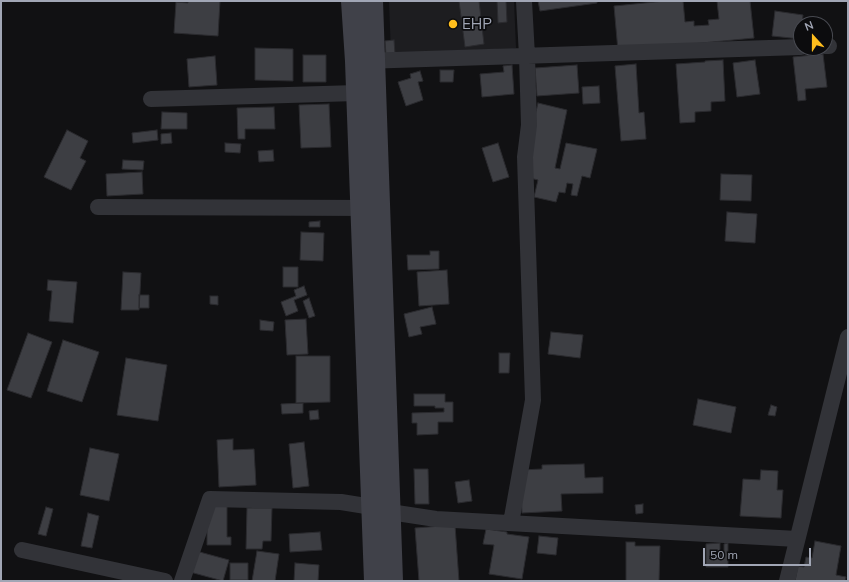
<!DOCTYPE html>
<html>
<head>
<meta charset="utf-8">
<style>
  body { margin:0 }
  #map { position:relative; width:849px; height:582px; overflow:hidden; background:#111113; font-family:Mulish,sans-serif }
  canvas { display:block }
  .frame { position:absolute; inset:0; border:2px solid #a1a6b5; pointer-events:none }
  .north { position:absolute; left:793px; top:16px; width:40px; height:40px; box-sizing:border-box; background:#0c0c0e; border:1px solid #484a51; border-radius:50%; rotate:339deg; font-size:11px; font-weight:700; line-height:16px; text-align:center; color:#a1a6b5 }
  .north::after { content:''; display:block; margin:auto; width:14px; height:18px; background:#ffbe1d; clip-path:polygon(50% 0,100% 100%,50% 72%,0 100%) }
  .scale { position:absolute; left:703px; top:548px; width:108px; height:18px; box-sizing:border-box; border:2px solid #a1a6b5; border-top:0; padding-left:5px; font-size:12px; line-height:14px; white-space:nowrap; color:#a1a6b5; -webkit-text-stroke:3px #0c0c0e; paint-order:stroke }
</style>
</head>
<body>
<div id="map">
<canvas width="849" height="582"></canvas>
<div class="frame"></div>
<div class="north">N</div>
<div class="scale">50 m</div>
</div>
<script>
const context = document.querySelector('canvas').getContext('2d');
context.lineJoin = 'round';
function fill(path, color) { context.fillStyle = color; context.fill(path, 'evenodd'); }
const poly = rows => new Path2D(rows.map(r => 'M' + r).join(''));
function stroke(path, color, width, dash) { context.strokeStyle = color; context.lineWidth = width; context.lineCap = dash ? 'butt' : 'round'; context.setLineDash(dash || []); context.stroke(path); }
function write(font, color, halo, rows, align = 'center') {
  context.font = font + ' Mulish,sans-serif'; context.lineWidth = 3.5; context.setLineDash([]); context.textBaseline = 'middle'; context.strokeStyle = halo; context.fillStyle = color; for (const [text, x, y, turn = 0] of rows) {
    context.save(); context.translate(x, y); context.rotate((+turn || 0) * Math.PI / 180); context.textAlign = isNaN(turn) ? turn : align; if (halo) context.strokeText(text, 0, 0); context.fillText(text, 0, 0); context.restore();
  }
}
const built = poly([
  [389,1,514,1,516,48,391,54]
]);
const building = poly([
  [188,1,220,1,218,36,174,33,176,2,188,3,188,1],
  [459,1,479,1,484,44,465,47,459,1],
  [497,1,506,1,507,22,498,23,497,1],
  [538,1,597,1,597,3,540,11,538,1],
  [665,1,683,1,685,22,694,21,694,26,709,25,708,20,719,19,717,1,750,1,754,38,618,51,614,6,665,1],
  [775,11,803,15,802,24,801,24,800,39,772,36,775,11],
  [394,40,395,54,386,55,385,41,394,40],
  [255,48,293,49,293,81,255,80,255,48],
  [823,54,827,87,805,89,806,100,798,101,793,57,823,54],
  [303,55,326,55,326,82,303,82,303,55],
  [215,56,217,85,189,87,187,59,215,56],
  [723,60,725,101,711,102,711,111,695,112,695,122,680,123,676,64,705,62,705,61,723,60],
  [755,60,760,94,737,97,733,63,755,60],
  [636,64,639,113,644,112,646,139,621,141,615,66,636,64],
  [512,65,514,94,482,97,480,74,504,72,503,66,512,65],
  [577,65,579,93,537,96,535,68,577,65],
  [440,70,454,70,453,82,440,82,440,70],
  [420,71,423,81,418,82,423,100,406,106,398,82,411,78,410,74,420,71],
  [599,86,600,103,583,104,582,87,599,86],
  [538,103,567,110,555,168,560,169,566,143,597,149,590,178,582,176,577,196,571,195,573,184,567,183,565,193,559,192,556,202,534,197,538,180,530,178,524,164,538,103],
  [329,104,331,147,301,148,299,105,329,104],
  [274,107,275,129,245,129,245,139,238,139,237,108,274,107],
  [162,112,187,113,187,129,161,129,162,112],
  [67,130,88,141,80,158,86,161,71,190,44,177,67,130],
  [157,130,158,140,133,143,132,133,157,130],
  [171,133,172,143,161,144,161,134,171,133],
  [225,143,241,144,240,153,225,152,225,143],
  [498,143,509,177,493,182,482,148,498,143],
  [273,150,274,161,259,162,258,151,273,150],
  [123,160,144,161,143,170,122,169,123,160],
  [142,172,143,194,107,196,106,174,142,172],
  [721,174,752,175,751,201,720,200,721,174],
  [727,212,757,214,755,243,725,241,727,212],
  [320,221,320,227,309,227,309,222,320,221],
  [301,232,324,233,323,261,300,260,301,232],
  [430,251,439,251,439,269,408,270,407,255,430,255,430,251],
  [283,267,298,267,298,287,283,287,283,267],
  [447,270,449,304,419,306,417,272,447,270],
  [123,272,141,273,139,310,121,310,123,272],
  [48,280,77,282,73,323,49,321,52,291,47,290,48,280],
  [304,286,307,295,294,300,298,311,286,316,281,302,296,296,294,290,304,286],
  [139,295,149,295,149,308,139,308,139,295],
  [210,296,218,296,218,305,210,304,210,296],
  [309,298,315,316,309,318,303,301,309,298],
  [432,307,436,324,420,327,422,334,409,337,404,314,432,307],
  [306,319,308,354,287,355,285,320,306,319],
  [260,320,274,322,273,331,260,330,260,320],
  [551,332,583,335,580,358,548,354,551,332],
  [28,333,52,342,31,398,7,390,28,333],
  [63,340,99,352,82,402,47,391,63,340],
  [499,353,510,353,509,373,499,373,499,353],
  [296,356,330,356,330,402,296,403,296,356],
  [126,358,167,365,158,421,117,415,126,358],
  [414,394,445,394,445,402,453,402,453,422,438,422,438,434,417,435,417,423,412,423,412,413,444,412,444,408,435,408,435,406,414,406,414,394],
  [698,399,736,407,731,433,693,425,698,399],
  [303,403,303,413,282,414,281,404,303,403],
  [771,405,777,407,775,416,768,415,771,405],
  [318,410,319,419,310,420,309,411,318,410],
  [233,439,233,450,254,449,256,485,219,487,217,440,233,439],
  [304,442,309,486,293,488,289,444,304,442],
  [90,448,119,454,109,501,80,495,90,448],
  [584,464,585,478,603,477,603,493,561,494,562,511,522,513,520,470,542,469,542,465,584,464],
  [414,469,428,469,429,504,415,504,414,469],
  [761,470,778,471,777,490,783,490,781,518,740,516,743,479,760,480,761,470],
  [469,480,472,501,458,503,455,482,469,480],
  [643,504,643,513,636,514,635,505,643,504],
  [207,506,227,506,227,537,231,537,231,545,207,545,207,506],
  [46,507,53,509,46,536,38,534,46,507],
  [247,508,272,508,271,541,263,541,262,549,246,549,247,508],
  [88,513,99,516,92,548,81,546,88,513],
  [455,525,459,581,419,581,415,528,455,525],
  [486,529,507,532,507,534,529,537,522,579,489,574,494,545,483,544,486,529],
  [320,532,322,550,290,552,289,534,320,532],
  [539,536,558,538,556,555,537,553,539,536],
  [815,541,841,546,836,575,846,577,845,581,795,581,798,566,804,567,806,557,812,558,815,541],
  [626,542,635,542,635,546,660,546,659,581,626,581,626,542],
  [720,543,720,554,724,554,724,544,728,543,728,567,706,567,706,544,720,543],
  [196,551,229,560,223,581,190,572,196,551],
  [257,551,279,554,275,581,252,581,257,551],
  [230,563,248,563,248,580,230,580,230,563],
  [295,563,319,565,318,581,294,581,295,563]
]);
const street = poly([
  [825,46,829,46],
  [363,61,801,47],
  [151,99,357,93],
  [98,207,372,208],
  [511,523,533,400,525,157,529,125,527,56,524,1],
  [22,550,165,581],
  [182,581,210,499,341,502,372,507,390,512,436,519,797,539],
  [787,581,848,337]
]);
const secondary = poly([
  [352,1,356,61,375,581],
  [372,1,392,581]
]);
const markers = [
  [453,24,5,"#ffbe1d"]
];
const poiNames = [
  ["EHP",462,24]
];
fill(built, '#1d1d20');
fill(building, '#3d3e43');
stroke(building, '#2b2b2f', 1);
stroke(street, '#323338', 16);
stroke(secondary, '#404149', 22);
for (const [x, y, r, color] of markers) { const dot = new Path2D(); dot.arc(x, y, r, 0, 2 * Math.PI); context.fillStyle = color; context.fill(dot); stroke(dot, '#0c0c0e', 1.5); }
write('15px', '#a1a6b5', '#0c0c0e', poiNames, 'left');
</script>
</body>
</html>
